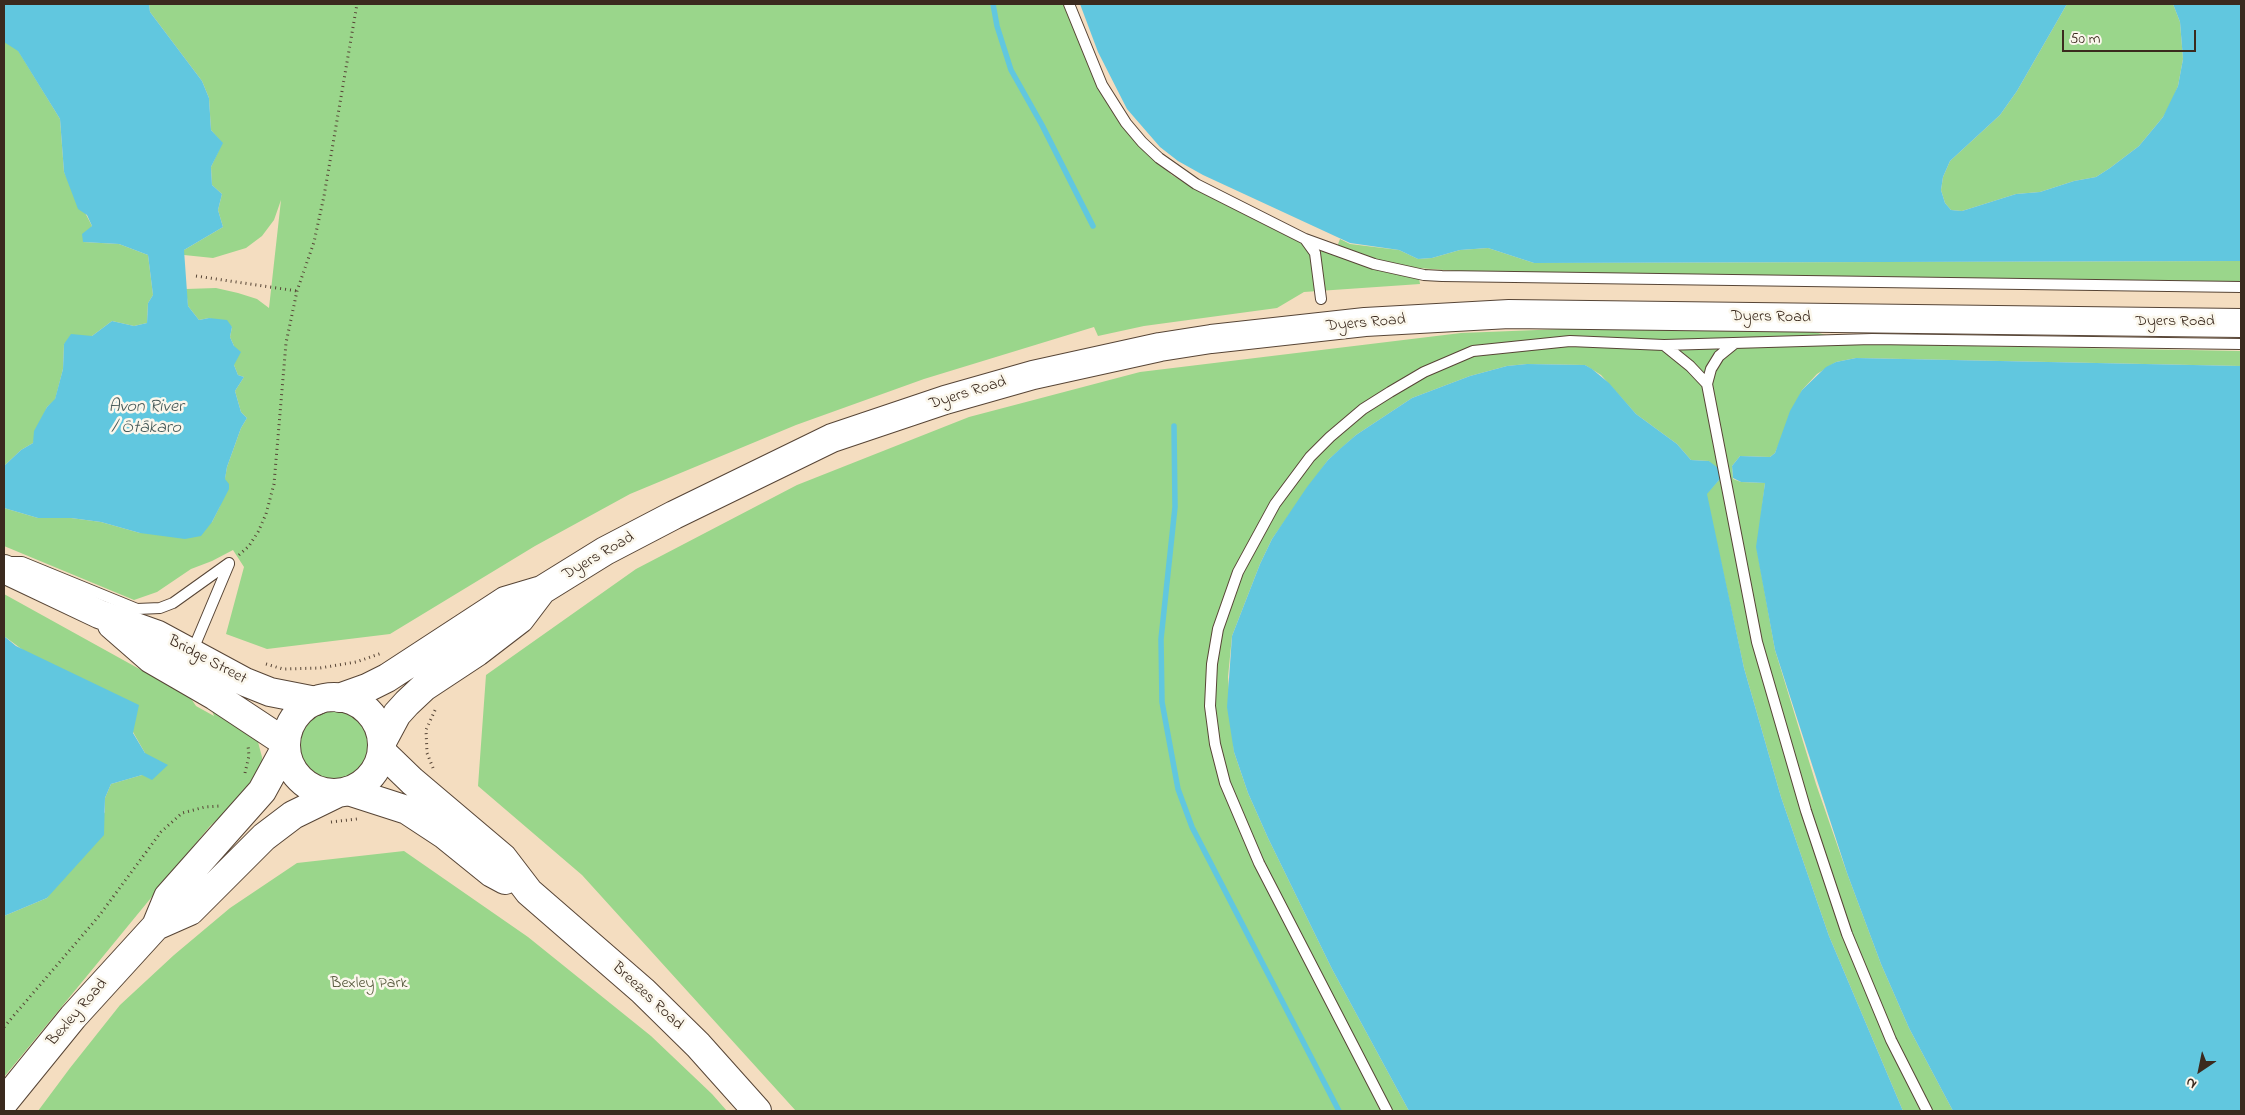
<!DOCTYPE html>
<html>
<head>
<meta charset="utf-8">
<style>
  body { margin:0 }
  #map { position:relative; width:2245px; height:1115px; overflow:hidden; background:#f4ddc0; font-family:"Indie Flower",sans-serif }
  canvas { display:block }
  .frame { position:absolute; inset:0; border:5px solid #3b2a1e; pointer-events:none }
  .north { position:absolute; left:2175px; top:1045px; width:50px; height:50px; -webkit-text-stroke:4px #fbf7ec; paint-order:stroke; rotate:214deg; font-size:14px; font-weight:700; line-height:20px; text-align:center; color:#3b2a1e }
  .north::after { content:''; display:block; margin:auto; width:18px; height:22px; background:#3b2a1e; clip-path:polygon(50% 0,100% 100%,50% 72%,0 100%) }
  .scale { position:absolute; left:2062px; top:30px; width:134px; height:22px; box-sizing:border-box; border:2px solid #3b2a1e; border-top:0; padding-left:6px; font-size:15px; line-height:18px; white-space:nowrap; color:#3b2a1e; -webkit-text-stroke:4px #fbf7ec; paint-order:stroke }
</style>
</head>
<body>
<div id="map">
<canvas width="2245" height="1115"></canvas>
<div class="frame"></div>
<div class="north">N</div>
<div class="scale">50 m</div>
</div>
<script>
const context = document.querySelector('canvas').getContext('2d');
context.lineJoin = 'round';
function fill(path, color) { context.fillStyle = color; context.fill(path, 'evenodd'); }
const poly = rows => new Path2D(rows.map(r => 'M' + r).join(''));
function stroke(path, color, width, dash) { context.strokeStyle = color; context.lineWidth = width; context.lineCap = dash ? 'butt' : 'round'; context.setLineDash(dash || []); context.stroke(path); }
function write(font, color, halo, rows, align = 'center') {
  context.font = font + ' "Indie Flower",sans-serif'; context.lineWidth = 5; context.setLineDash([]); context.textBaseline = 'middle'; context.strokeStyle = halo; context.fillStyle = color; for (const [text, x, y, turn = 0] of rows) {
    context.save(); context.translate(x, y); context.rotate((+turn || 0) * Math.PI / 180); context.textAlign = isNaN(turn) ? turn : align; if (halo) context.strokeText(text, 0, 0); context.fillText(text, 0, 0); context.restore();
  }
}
const green = poly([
  [4,4,19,52,60,119,64,172,92,226,83,242,119,244,148,255,153,295,148,303,147,323,134,326,112,321,92,336,64,344,63,369,55,400,47,407,33,443,21,450,4,466],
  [149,4,1064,4,1091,72,1107,103,1127,132,1148,154,1172,175,1202,193,1293,238,1339,257,1388,272,1419,278,1420,284,1304,292,1277,308,1144,326,1098,336,1094,327,924,379,796,425,630,494,535,546,390,634,267,649,226,634,244,567,233,550,212,561,191,569,157,592,134,600,4,546,4,508,38,518,71,518,101,522,140,533,212,522,220,506,227,467,241,428,247,418,241,412,235,391,244,377,238,375,234,365,234,346,230,337,232,327,209,318,199,320,188,306,186,289,216,288,238,293,257,299,269,308,281,200,274,220,262,236,246,248,213,258,184,255,184,250,223,227,218,210,222,194,212,185,211,167,222,143,211,130,209,98,202,81,150,12],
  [2067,4,2173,4,2180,22,2183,59,2178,86,2171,104,2163,117,2139,146,2110,168,2096,177,2074,181,2040,192,2016,194,1962,211,1951,210,1945,203,1941,190,1943,177,1950,161,2000,115,2017,91],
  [1340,239,1350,244,1399,250,1418,259,1432,258,1460,250,1488,248,1534,263,2241,261,2241,282,1480,273,1407,267,1376,260,1337,247],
  [1588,328,1656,330,1801,329,1865,344,2241,351,2241,366,1856,358,1836,362,1817,374,1802,390,1775,453,1770,457,1740,456,1732,466,1733,479,1741,482,1765,483,1757,549,1775,650,1816,784,1847,873,1881,964,1909,1028,1953,1111,1903,1111,1829,936,1781,797,1744,668,1706,494,1720,479,1709,461,1691,460,1677,444,1636,414,1601,375,1585,365,1527,364,1507,366,1470,376,1412,398,1356,435,1328,460,1272,539,1260,564,1232,636,1228,677,1234,752,1248,793,1268,838,1332,969,1409,1111,796,1111,582,875,478,786,486,675,636,569,797,485,969,417,1140,372,1461,333],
  [4,594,190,697,196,706,214,716,211,708,235,722,258,742,262,757,262,766,254,781,233,806,210,826,4,1077,4,916,47,898,105,812,105,798,111,784,142,775,145,753,133,732,4,636],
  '300 745a34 34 0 1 1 68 0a34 34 0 1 1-68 0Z',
  [404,851,528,937,651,1036,712,1094,727,1111,38,1111,70,1068,120,1005,174,955,230,908,297,863]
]);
const water = poly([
  [4,4,149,4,150,12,202,81,209,98,211,130,223,143,211,167,212,185,222,194,218,210,223,227,184,250,188,306,199,320,209,318,227,320,232,327,230,337,234,346,241,352,234,365,238,375,244,377,235,391,241,412,247,418,241,428,227,467,225,479,229,484,229,489,212,522,201,536,185,539,140,533,101,522,71,518,38,518,4,508,4,466,21,450,33,443,34,431,47,407,55,399,63,369,64,344,71,334,92,336,112,321,134,326,147,323,148,303,153,295,148,255,119,244,83,242,82,234,92,226,87,215,78,209,64,172,60,119,18,51,4,42],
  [1080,4,2067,4,2017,91,2000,115,1950,161,1943,177,1941,190,1945,203,1951,210,1962,211,2016,194,2040,192,2074,181,2096,177,2110,168,2139,146,2163,117,2178,86,2183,59,2180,22,2173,4,2241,4,2241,261,1534,263,1488,248,1460,250,1432,258,1418,259,1399,250,1350,243,1203,175,1178,161,1160,147,1127,109,1098,52],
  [1856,358,2241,366,2241,1111,1953,1111,1909,1028,1881,964,1847,873,1775,650,1756,547,1765,483,1741,482,1733,478,1732,466,1740,456,1770,457,1775,453,1790,411,1802,390,1826,367,1836,362],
  [1527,364,1585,365,1592,369,1609,383,1636,414,1677,444,1691,460,1709,461,1718,468,1720,479,1707,494,1744,668,1781,797,1829,936,1903,1111,1409,1111,1332,969,1268,838,1248,793,1234,752,1227,707,1232,636,1260,564,1272,539,1307,487,1328,460,1341,448,1356,435,1412,398,1470,376,1507,366],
  [4,636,16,646,139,705,133,733,145,753,168,765,152,780,142,775,111,784,105,798,104,835,47,898,4,916]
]);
const stream = poly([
  [993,4,997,26,1011,70,1042,125,1093,226],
  [1174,426,1175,507,1161,639,1162,702,1178,789,1192,827,1339,1111]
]);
const path = poly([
  [196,276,297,291],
  [239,555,249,546,258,532,266,514,274,484,286,343,297,291,314,242,324,196,357,4],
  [266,664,283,669,320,668,356,662,382,653],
  [433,768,427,753,426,730,436,708],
  [245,773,249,756,248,745],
  [331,822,357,819],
  [4,1027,99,916,161,832,182,813,205,807,220,806]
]);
const lane = poly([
  [1069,4,1102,85,1126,123,1142,142,1159,158,1196,184,1305,239,1315,253,1321,299],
  [1305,239,1374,264,1424,275,1442,276,2241,287],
  [1664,345,1690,366,1707,384,1757,642,1806,811,1847,934,1891,1040,1927,1111],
  [1707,384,1711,369,1719,356,1735,343],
  [10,562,22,562,137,609,160,608,173,603,229,563],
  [192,652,229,564],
  [1387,1111,1259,863,1225,783,1215,744,1210,706,1212,664,1218,629,1238,572,1275,504,1310,457,1330,437,1363,409,1390,392,1424,372,1473,351,1570,341,1664,345,1872,339,2241,344]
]);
const secondary = poly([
  [4,569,99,614,158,635,245,682,270,692,316,701],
  [112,625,151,659,215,696,286,743],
  [382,752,412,781,503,858,529,892,643,991,698,1045,757,1111],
  [348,791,407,810,445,835,492,873,505,880]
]);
const highway = poly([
  '286 745a48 48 0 1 1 96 0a48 48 0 1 1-96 0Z',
  [339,698,367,688,387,678,505,601,542,590,605,551,674,515,832,438,945,400,1033,375,1160,347,1211,339,1365,322,1509,314,2241,323],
  [382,742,397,714,407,703,424,687,477,652,520,619,542,590],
  [156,926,190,911,264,837,293,815,338,793],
  [4,1102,73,1017,156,926,168,897,262,791,286,747]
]);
const streetNames = [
  ["Dyers Road",1771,318,1],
  ["Dyers Road",2175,322],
  ["Dyers Road",1366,324,-5],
  ["Dyers Road",968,394,-17],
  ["Dyers Road",599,557,-30],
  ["Bridge Street",207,661,28],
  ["Breezes Road",647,997,43],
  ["Bexley Road",78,1013,-49]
];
const parkNames = [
  ["Bexley Park",369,984]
];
const waterNames = [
  ["Avon River",146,408],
  ["/ Ōtākaro",146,429]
];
fill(green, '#9ad68b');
fill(water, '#61c7df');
stroke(stream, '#61c7df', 5.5);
stroke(lane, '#574536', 12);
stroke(secondary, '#574536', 30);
stroke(highway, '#574536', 30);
stroke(path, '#574536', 3, [1, 4]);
stroke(lane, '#fff', 10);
stroke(secondary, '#fff', 28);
stroke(highway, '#fff', 28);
write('16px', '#3b2a1e', '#fbf7ec', streetNames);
write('16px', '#535539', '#fbf7ec', parkNames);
write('italic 18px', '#465958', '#fbf7ec', waterNames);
</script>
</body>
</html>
